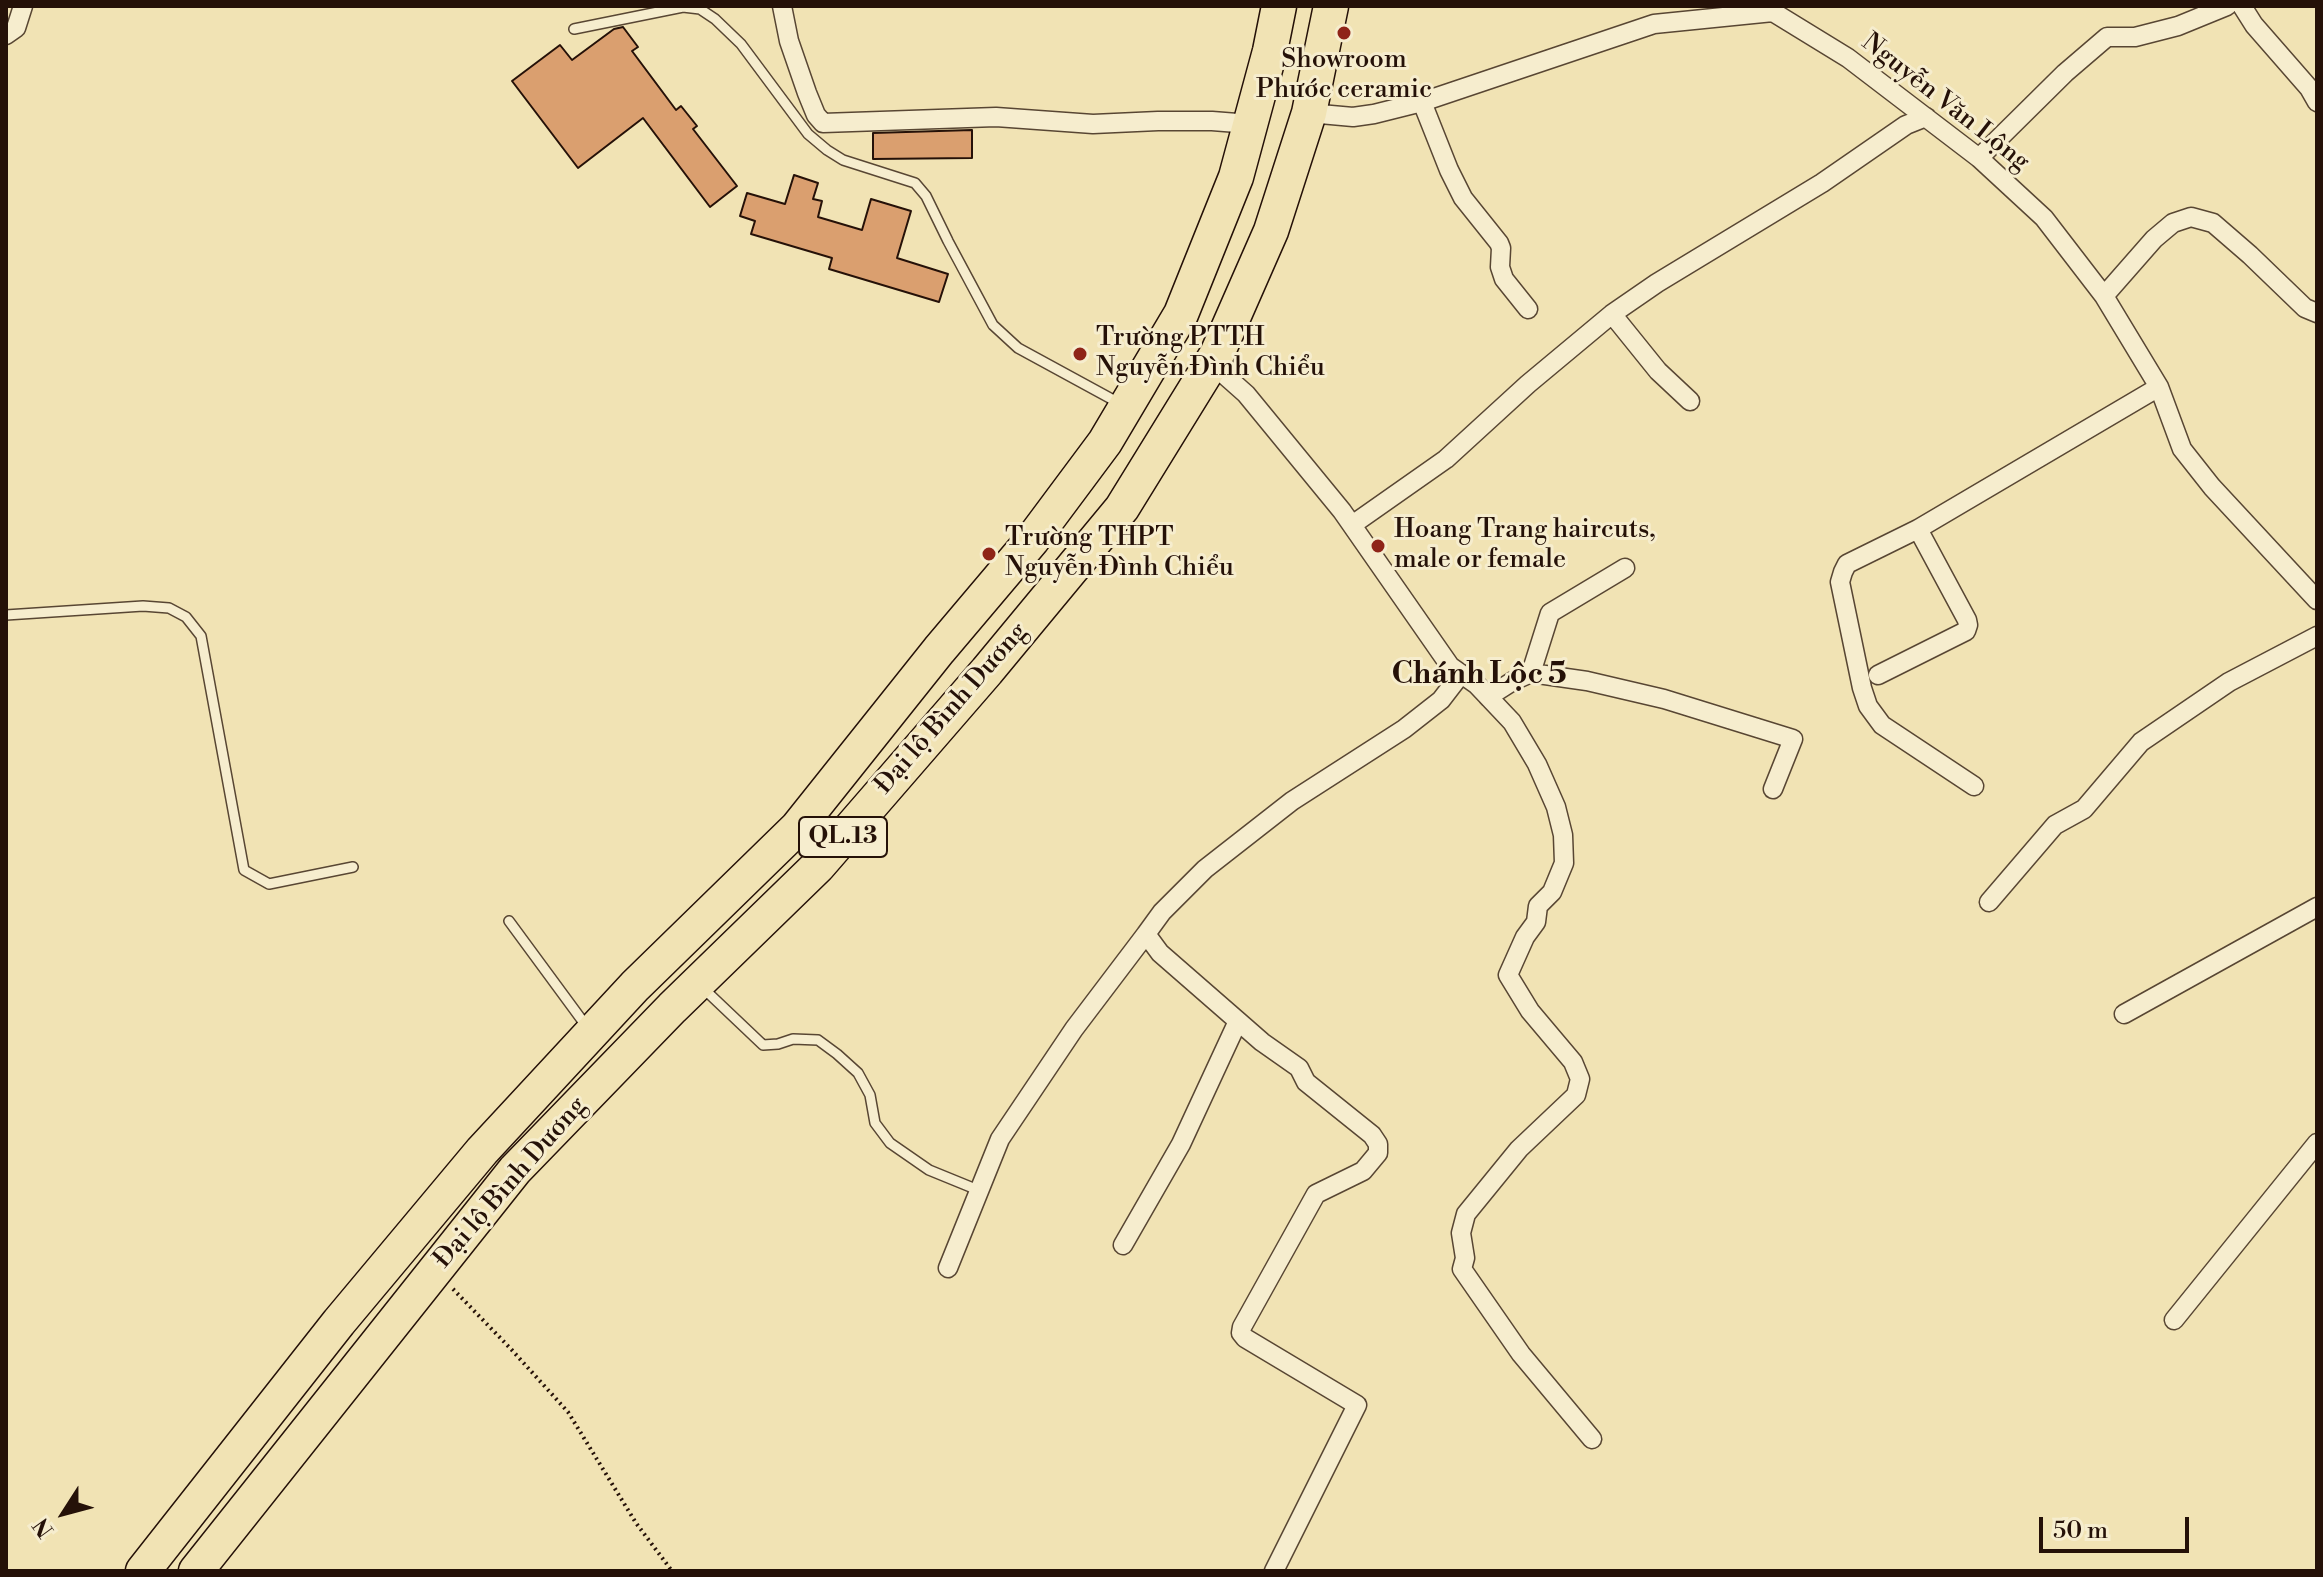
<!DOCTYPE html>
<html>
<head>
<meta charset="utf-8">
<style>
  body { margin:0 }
  #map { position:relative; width:2323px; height:1577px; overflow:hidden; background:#f1e3b4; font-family:"Libre Bodoni",serif }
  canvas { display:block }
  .frame { position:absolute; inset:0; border:8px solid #251108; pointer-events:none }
  .north { position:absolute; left:24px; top:1473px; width:80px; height:80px; -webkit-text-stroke:6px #f6edce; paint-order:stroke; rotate:234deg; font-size:22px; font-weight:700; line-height:32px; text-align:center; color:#251108 }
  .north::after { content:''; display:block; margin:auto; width:28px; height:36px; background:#251108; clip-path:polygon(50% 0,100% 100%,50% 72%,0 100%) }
  .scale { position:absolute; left:2039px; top:1517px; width:150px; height:36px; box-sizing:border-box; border:4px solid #251108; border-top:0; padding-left:10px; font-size:24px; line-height:28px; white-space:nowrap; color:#251108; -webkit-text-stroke:6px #f6edce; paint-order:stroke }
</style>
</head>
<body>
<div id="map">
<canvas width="2323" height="1577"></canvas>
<div class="frame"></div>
<div class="north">N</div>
<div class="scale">50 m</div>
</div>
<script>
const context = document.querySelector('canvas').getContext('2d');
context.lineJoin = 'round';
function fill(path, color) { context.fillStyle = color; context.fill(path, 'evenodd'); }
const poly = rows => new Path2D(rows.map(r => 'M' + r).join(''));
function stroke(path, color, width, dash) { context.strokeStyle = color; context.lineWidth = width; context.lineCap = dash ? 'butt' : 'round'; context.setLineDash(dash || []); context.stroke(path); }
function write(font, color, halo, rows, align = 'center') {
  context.font = font + ' "Libre Bodoni",serif'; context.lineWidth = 6; context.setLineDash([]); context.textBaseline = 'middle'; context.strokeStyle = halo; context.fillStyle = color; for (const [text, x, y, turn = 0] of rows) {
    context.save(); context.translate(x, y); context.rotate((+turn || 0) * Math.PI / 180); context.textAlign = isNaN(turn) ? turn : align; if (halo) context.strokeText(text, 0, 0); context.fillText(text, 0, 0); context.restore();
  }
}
const building = poly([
  [623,27,638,47,632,51,676,110,681,106,697,126,693,129,737,186,710,207,643,118,578,168,512,81,560,45,572,60,614,29,623,27],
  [972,130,972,158,873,159,873,133,972,130],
  [794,175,818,183,813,199,822,201,818,217,862,230,871,199,911,211,897,258,948,274,939,302,829,269,832,258,751,234,755,221,740,216,747,193,785,204,794,175]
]);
const path = poly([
  [453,1289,510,1348,568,1412,636,1523,672,1571]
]);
const lane = poly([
  [574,29,683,7,700,9,715,19,741,44,808,134,827,150,843,160,915,183,926,196,948,241,993,325,1018,348,1119,403],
  [6,615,143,606,169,608,186,617,201,636,244,870,269,884,353,867],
  [509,921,587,1027],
  [704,989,763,1045,778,1044,793,1039,818,1040,837,1054,858,1073,870,1095,875,1123,890,1143,929,1170,978,1190]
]);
const street = poly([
  [782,6,789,41,807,93,816,115,823,123,996,117,1093,124,1158,121,1212,121,1250,124],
  [2242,6,2254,25,2309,88,2317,102],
  [6,35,16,28,23,6],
  [1422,102,1449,170,1463,198,1499,243,1501,248,1500,267,1504,279,1528,309],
  [1309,113,1353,117,1374,114,1422,102,1654,24,1773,12,1848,58,1979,158,2044,218,2104,296,2159,387,2182,449,2212,487,2317,600],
  [1979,158,2065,73,2107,37,2135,37,2178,26,2227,6],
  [2104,296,2154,239,2173,223,2191,217,2213,223,2250,255,2305,308,2317,313],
  [1612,314,1658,371,1690,401],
  [1211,363,1246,394,1342,511,1450,666,1477,685,1512,722,1537,764,1556,807,1563,835,1564,863,1552,892,1538,906,1536,922,1525,937,1508,975,1530,1011,1573,1062,1580,1079,1576,1095,1519,1149,1466,1214,1461,1233,1465,1258,1462,1269,1521,1354,1592,1439],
  [1352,525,1446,459,1528,384,1612,314,1657,283,1822,183,1906,125,1926,117],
  [1531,673,1550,613,1625,568],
  [1878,675,1966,631,1968,625,1967,620,1918,529],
  [1488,697,1513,681,1531,673,1587,681,1664,699,1793,739,1773,789],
  [1974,786,1882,725,1868,706,1862,688,1840,582,1843,572,1847,564,1918,529,2159,387],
  [1989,902,2055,825,2084,809,2141,742,2229,682,2317,636],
  [2124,1014,2317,907],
  [1238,1021,1262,1042,1299,1068,1306,1082,1372,1135,1378,1144,1378,1153,1363,1171,1316,1194,1242,1327,1241,1333,1245,1338,1357,1405,1274,1571],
  [1123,1245,1181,1144,1238,1021,1160,953,1146,934,1162,912,1205,869,1292,801,1404,729,1441,700,1461,674],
  [948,1268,1000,1139,1074,1029,1146,934],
  [2174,1320,2317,1143]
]);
const highway = poly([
  [143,1571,339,1322,482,1151,635,986,797,828,939,650,1032,540,1105,442,1181,314,1236,177,1270,51,1279,6],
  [196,1571,515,1170,672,1008,818,866,987,671,1122,508,1217,354,1271,231,1309,113,1331,6]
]);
const markers = [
  [1344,33,8,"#8f2418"],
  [1080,354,8,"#8f2418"],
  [1378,546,8,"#8f2418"],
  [989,554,8,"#8f2418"]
];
const shields = [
  [843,837,88]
];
const shieldNames = [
  ["QL.13",843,837]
];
const poiNames = [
  ["Showroom",1344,61,"center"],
  ["Phước ceramic",1344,91,"center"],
  ["Trường PTTH",1096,339],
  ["Nguyễn Đình Chiểu",1096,369],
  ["Hoang Trang haircuts,",1394,531],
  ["male or female",1394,561],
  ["Trường THPT",1005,539],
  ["Nguyễn Đình Chiểu",1005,569]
];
const streetNames = [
  ["Nguyễn Văn Lộng",1945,103,38],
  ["Đại lộ Bình Dương",952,709,-49],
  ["Đại lộ Bình Dương",511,1183,-49]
];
const quarterNames = [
  ["Chánh Lộc 5",1479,676]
];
fill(building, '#da9f6f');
stroke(building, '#251108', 2);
stroke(lane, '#584633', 12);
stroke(street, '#584633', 21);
stroke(highway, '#251108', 37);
stroke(path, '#251108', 4, [2, 4]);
stroke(lane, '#f6edce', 9);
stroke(street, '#f6edce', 18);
stroke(highway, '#f1e3b4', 34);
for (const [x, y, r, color] of markers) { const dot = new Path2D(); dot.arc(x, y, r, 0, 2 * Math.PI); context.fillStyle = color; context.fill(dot); stroke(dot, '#f6edce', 3); }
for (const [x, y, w] of shields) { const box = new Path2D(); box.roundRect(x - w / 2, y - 20, w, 40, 6); context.fillStyle = '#f6edce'; context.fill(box); stroke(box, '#251108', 2); }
write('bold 24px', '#251108', null, shieldNames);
write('26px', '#251108', '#f6edce', poiNames, 'left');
write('26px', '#251108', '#f6edce', streetNames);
write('bold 30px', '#251108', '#f6edce', quarterNames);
</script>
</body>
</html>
